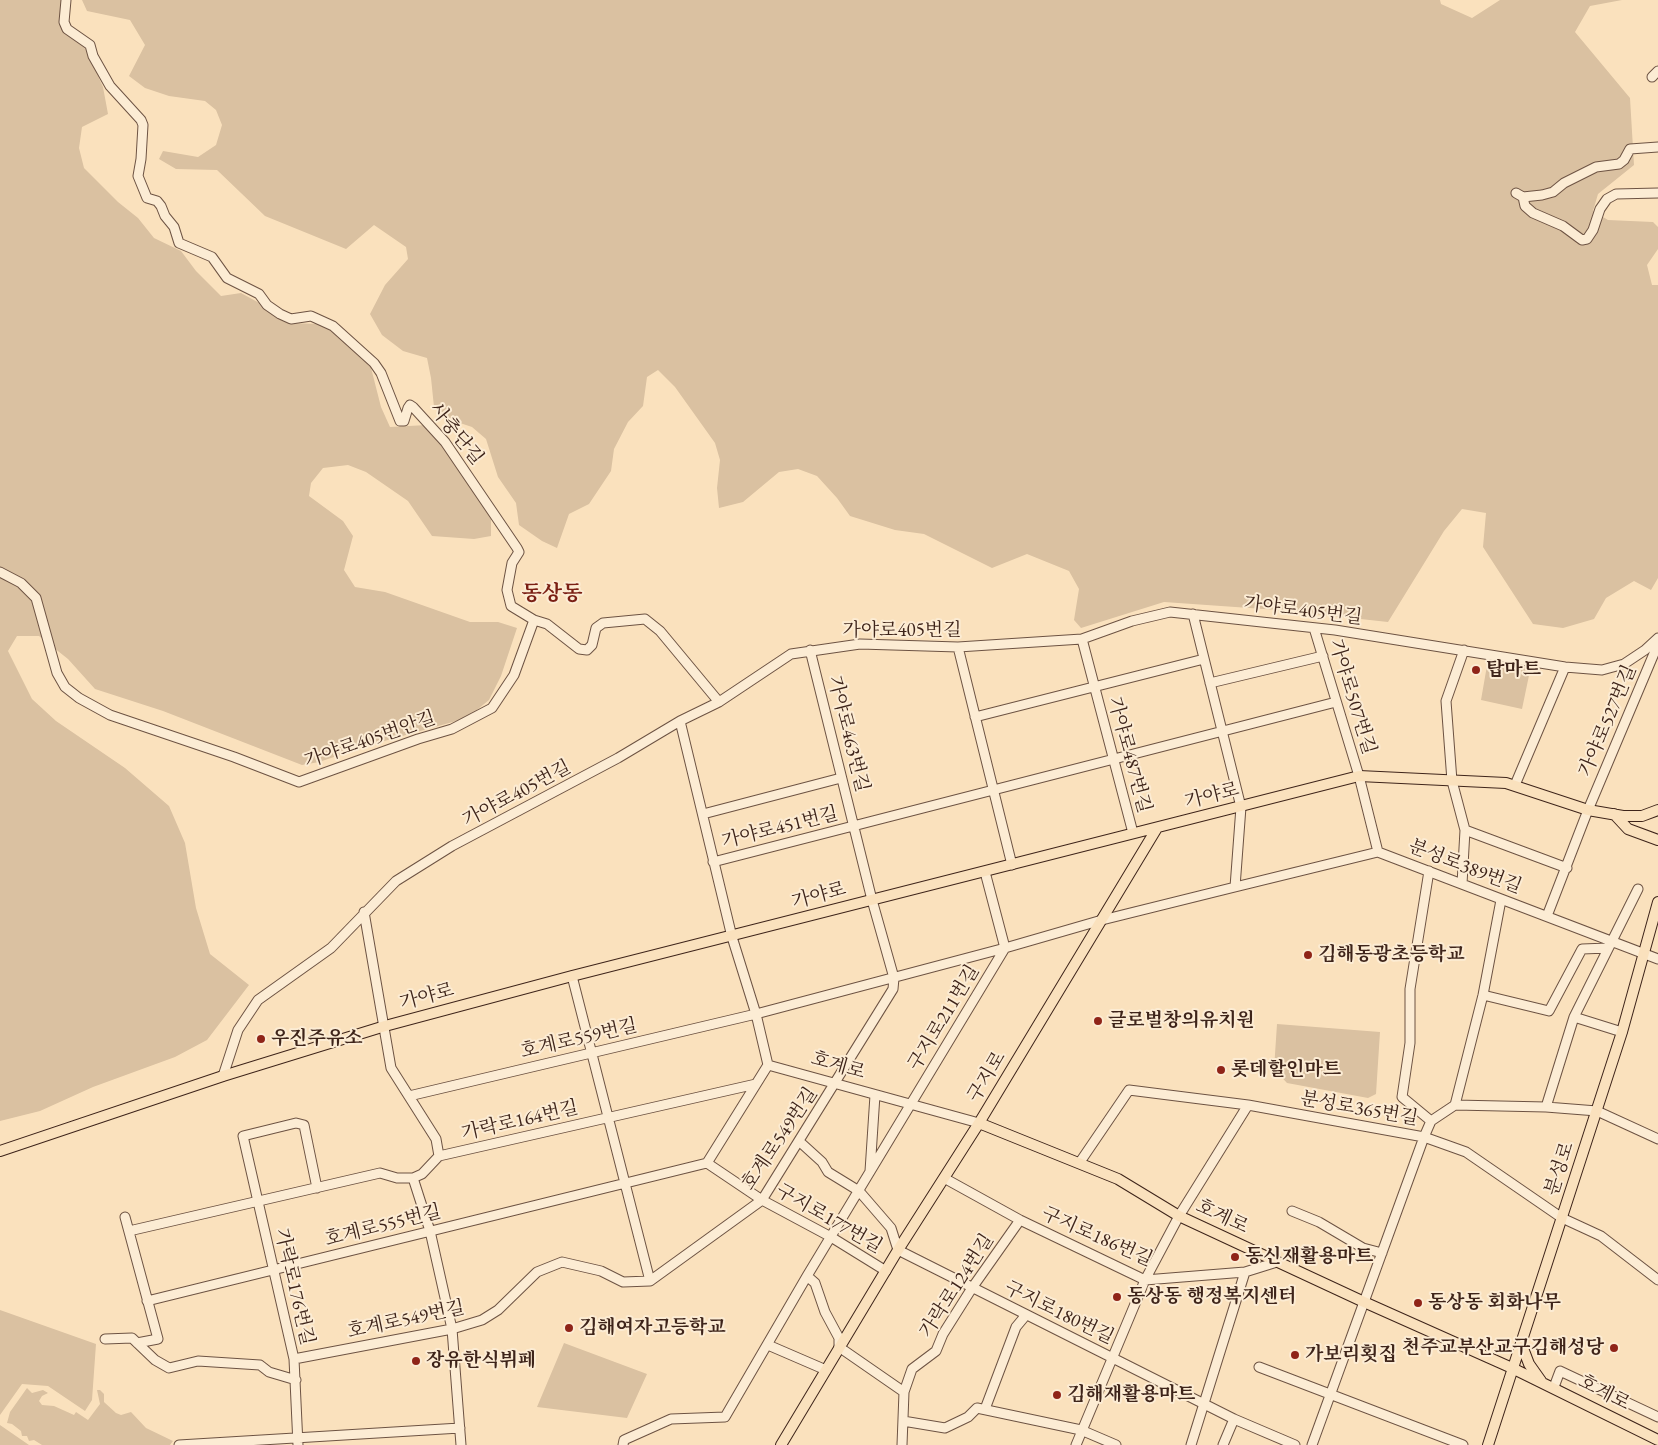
<!DOCTYPE html>
<html>
<head>
<meta charset="utf-8">
<style>
  body { margin:0 }
  canvas { display:block; background:#fae1bd }
</style>
</head>
<body>
<canvas width="1658" height="1445"></canvas>
<script>
const context = document.querySelector('canvas').getContext('2d');
context.lineJoin = 'round';
function fill(path, color) { context.fillStyle = color; context.fill(path, 'evenodd'); }
const poly = rows => new Path2D(rows.map(r => 'M' + r).join(''));
function stroke(path, color, width, dash) { context.strokeStyle = color; context.lineWidth = width; context.lineCap = dash ? 'butt' : 'round'; context.setLineDash(dash || []); context.stroke(path); }
function write(font, color, halo, rows, align = 'center') {
  context.font = font + ' "EB Garamond","Noto Serif KR",serif'; context.lineWidth = 4; context.setLineDash([]); context.textBaseline = 'middle'; context.strokeStyle = halo; context.fillStyle = color; for (const [text, x, y, turn = 0] of rows) {
    context.save(); context.translate(x, y); context.rotate((+turn || 0) * Math.PI / 180); context.textAlign = isNaN(turn) ? turn : align; if (halo) context.strokeText(text, 0, 0); context.fillText(text, 0, 0); context.restore();
  }
}
const green = poly([
  [0,0,61,0,61,14,83,43,103,87,108,114,82,127,79,148,84,168,118,202,138,218,154,238,181,251,196,271,221,296,241,293,263,305,274,316,288,323,323,324,368,356,381,407,390,427,427,425,446,445,491,515,491,536,474,539,432,536,408,501,366,472,348,465,323,468,311,483,309,496,343,521,353,536,344,570,355,587,385,592,470,622,498,622,517,628,501,676,489,700,467,718,370,745,319,762,302,765,163,711,95,689,68,659,39,636,17,636,8,651,32,699,56,721,125,768,169,806,185,843,196,908,210,954,249,985,207,1040,175,1057,93,1087,40,1111,0,1121],
  [82,0,1440,0,1441,4,1472,18,1500,0,1622,0,1590,6,1575,32,1630,98,1634,165,1598,194,1593,211,1608,220,1653,222,1658,227,1658,249,1647,265,1652,285,1658,285,1658,578,1651,590,1634,581,1606,598,1594,619,1563,628,1533,624,1483,547,1486,513,1462,509,1444,531,1388,622,1278,610,1164,602,1081,628,1074,620,1079,589,1069,571,1027,554,992,568,924,534,895,530,850,516,837,498,817,476,798,469,779,472,743,502,719,508,717,488,720,460,715,443,675,387,658,370,647,377,643,406,628,422,614,449,611,471,589,504,569,514,557,548,542,541,519,525,516,503,498,477,486,439,472,427,454,421,434,407,431,378,427,358,403,351,382,335,370,314,385,285,408,259,406,247,374,225,346,249,265,216,217,170,176,169,159,159,163,151,198,157,216,145,222,125,216,110,205,101,169,96,145,88,129,76,145,45,130,20,87,11],
  [1489,654,1532,661,1522,709,1481,700],
  [1277,1024,1380,1032,1376,1094,1368,1098,1287,1083,1274,1069],
  [0,1310,96,1344,92,1400,85,1411,48,1386,22,1384,0,1415],
  [564,1343,647,1374,627,1418,537,1407],
  [27,1388,32,1393,43,1390,48,1393,42,1396,39,1401,42,1405,54,1406,74,1415,76,1412,88,1420,100,1404,97,1390,100,1390,104,1394,104,1402,116,1413,121,1415,131,1412,146,1428,173,1441,170,1445,42,1445,34,1440,29,1441,27,1436,22,1436,21,1431,12,1424,7,1423,10,1412],
  [0,1425,29,1445,0,1445]
]);
const minor = poly([
  [66,0,64,22,67,29,90,45,93,56,110,86,141,120,143,125,141,159,138,176,147,198,157,201,161,206,165,216,174,227,179,243,212,257,227,278,259,294,267,305,280,314,291,319,311,316,333,326,374,363,381,373,400,421,404,421,408,408,410,405,413,407,445,442,517,548,519,552,512,563,507,590,511,606,534,620],
  [1652,77,1658,71],
  [1516,193,1523,197,1542,195,1553,192,1564,183,1596,167,1619,164,1624,160,1630,149,1658,147],
  [1523,197,1525,206,1533,213,1563,226,1582,240,1587,239,1593,230,1600,209,1607,199,1616,194,1658,193],
  [0,572,21,583,36,598,57,673,65,687,79,698,110,715,234,757,299,782,418,739,452,729,492,708,514,675,534,620,547,624,579,649,587,650,592,645,596,628,603,623,645,619,660,631,719,702],
  [1314,628,1359,776,1378,852,1658,959],
  [1082,639,1133,833],
  [958,647,1012,865],
  [1210,683,1323,656],
  [975,717,1204,659],
  [680,721,732,937,756,1014,768,1065,979,1123],
  [1515,785,1565,667],
  [703,814,841,778],
  [1465,830,1567,868],
  [713,862,1336,702],
  [1429,871,1410,989,1410,1043,1402,1097,1431,1121],
  [1462,884,1465,830,1452,781,1446,701,1464,650],
  [1235,887,1378,852],
  [1547,916,1588,810,1658,644],
  [572,976,650,1281],
  [1483,995,1549,1011,1582,949,1608,948],
  [1574,1017,1622,1032],
  [223,1076,238,1030,258,1000,331,948,396,881,452,846,618,758,680,721,719,702,791,654,860,644,958,647,1082,639,1132,621,1170,612,1335,630,1565,667,1602,670,1624,664,1645,650,1658,638],
  [409,1096,756,1014,1005,948,1102,920,1235,887,1241,807,1193,614],
  [1455,1105,1546,1107,1597,1111,1658,1139],
  [1546,1107,1574,1017,1638,889],
  [800,1142,822,1162,828,1172,859,1191,891,1228,898,1250,1234,1419,1295,1445],
  [439,1156,756,1084],
  [1080,1162,1129,1090,1248,1105,1424,1137,1466,1152,1562,1218,1601,1236,1658,1280],
  [707,1163,762,1200,831,1237,886,1271],
  [870,1171,875,1095],
  [413,1178,430,1231,452,1329,461,1445],
  [944,1178,1020,1220,1145,1280,1245,1272,1277,1262],
  [1292,1211,1319,1222,1363,1248,1382,1253],
  [125,1217,158,1339,137,1343],
  [129,1231,380,1173,397,1178,413,1178,422,1174,439,1156,436,1139,391,1068,364,912],
  [807,1276,815,1283,825,1312,839,1338,839,1347,904,1392],
  [147,1301,707,1163,768,1065],
  [105,1339,132,1338,155,1360,169,1368,198,1361,260,1365,269,1372,296,1380],
  [768,1345,826,1370],
  [294,1359,452,1329,482,1320,498,1310,537,1272,562,1262,601,1271,623,1282,650,1281,762,1200,893,989,894,978,872,900,810,650],
  [1259,1367,1463,1445],
  [1554,1387,1560,1371,1658,1417],
  [985,1409,1016,1327,1026,1315],
  [903,1421,945,1428,968,1417,977,1408,1081,1430,1116,1445],
  [179,1445,460,1428],
  [298,1445,294,1359,243,1136,296,1123,304,1125,317,1188],
  [623,1445,624,1440,671,1419,725,1417,807,1276,1005,948,985,872],
  [902,1445,904,1392,912,1369,936,1351,943,1334,972,1288,1020,1220],
  [1076,1445,1145,1280,1179,1216,1248,1105],
  [1191,1445,1245,1272],
  [1223,1445,1234,1419],
  [1312,1445,1424,1137,1431,1121,1455,1105,1483,995,1501,900]
]);
const major = poly([
  [1614,814,1628,829,1658,840],
  [979,1123,1118,1179,1179,1216,1364,1302,1512,1368,1658,1440],
  [0,1151,223,1076,385,1026,572,976,1359,776,1506,783,1588,810,1623,816,1642,816,1658,810],
  [1521,1343,1529,1364,1541,1381],
  [781,1445,898,1250,979,1123,1157,828],
  [1488,1445,1622,1032,1658,902]
]);
const markers = [
  [1476,670,5,"#8f2418"],
  [1308,955,5,"#8f2418"],
  [1098,1021,5,"#8f2418"],
  [261,1039,5,"#8f2418"],
  [1221,1070,5,"#8f2418"],
  [1235,1257,5,"#8f2418"],
  [1117,1297,5,"#8f2418"],
  [1418,1303,5,"#8f2418"],
  [569,1328,5,"#8f2418"],
  [1614,1348,5,"#8f2418"],
  [1295,1355,5,"#8f2418"],
  [416,1361,5,"#8f2418"],
  [1057,1395,5,"#8f2418"]
];
const streetNames = [
  ["사충단길",456,434,51],
  ["가야로405번길",1303,611,7],
  ["가야로405번길",902,631],
  ["가야로507번길",1352,697,73],
  ["가야로527번길",1608,721,-67],
  ["가야로463번길",848,734,76],
  ["가야로405번안길",370,740,-19],
  ["가야로487번길",1129,755,75],
  ["가야로405번길",517,794,-28],
  ["가야로",1212,796,-14],
  ["가야로451번길",780,828,-14],
  ["분성로389번길",1465,867,21],
  ["가야로",819,896,-15],
  ["가야로",427,997,-15],
  ["구지로211번길",944,1018,-59],
  ["호계로559번길",579,1039,-13],
  ["호계로",838,1066,16],
  ["구지로",987,1077,-59],
  ["분성로365번길",1359,1109,10],
  ["가락로164번길",520,1121,-13],
  ["호계로549번길",780,1139,-56],
  ["분성로",1560,1169,-72],
  ["호계로",1222,1217,25],
  ["구지로177번길",829,1219,30],
  ["호계로555번길",383,1226,-14],
  ["구지로186번길",1097,1237,24],
  ["가락로124번길",957,1286,-57],
  ["가락로176번길",294,1287,77],
  ["구지로180번길",1059,1313,26],
  ["호계로549번길",406,1320,-12],
  ["호계로",1604,1393,27]
];
const poiNames = [
  ["탑마트",1486,670],
  ["김해동광초등학교",1318,955],
  ["글로벌창의유치원",1108,1021],
  ["우진주유소",271,1039],
  ["롯데할인마트",1231,1070],
  ["동신재활용마트",1245,1257],
  ["동상동 행정복지센터",1127,1297],
  ["동상동 회화나무",1428,1303],
  ["김해여자고등학교",579,1328],
  ["천주교부산교구김해성당",1604,1348,"right"],
  ["가보리횟집",1305,1355],
  ["장유한식뷔페",426,1361],
  ["김해재활용마트",1067,1395]
];
const quarterNames = [
  ["동상동",552,594]
];
fill(green, '#dac1a1');
stroke(minor, '#6d5343', 11);
stroke(major, '#3e241a', 12);
stroke(minor, '#fcecd4', 9);
stroke(major, '#fae1bd', 10);
for (const [x, y, r, color] of markers) { const dot = new Path2D(); dot.arc(x, y, r, 0, 2 * Math.PI); context.fillStyle = color; context.fill(dot); stroke(dot, '#fcecd4', 2); }
write('19px', '#3e241a', '#fcecd4', streetNames);
write('bold 19px', '#3e241a', '#fcecd4', poiNames, 'left');
write('bold 21px', '#7a1f14', '#fcecd4', quarterNames);
</script>
</body>
</html>
